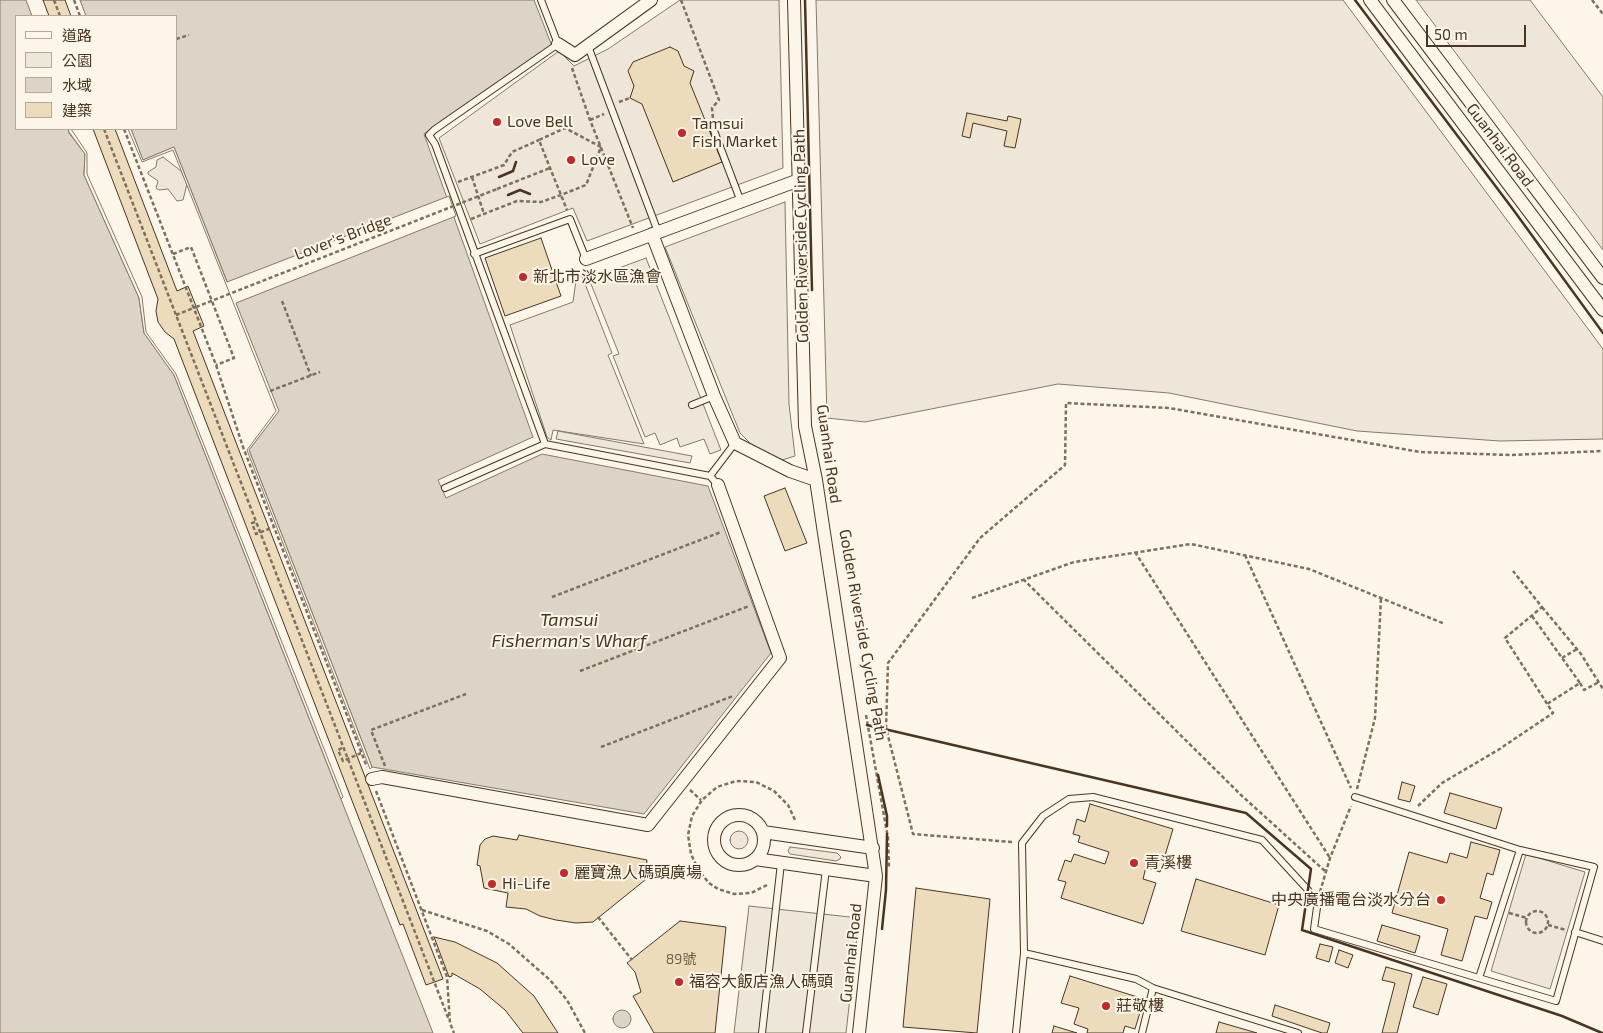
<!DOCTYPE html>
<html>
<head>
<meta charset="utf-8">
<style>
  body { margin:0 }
  #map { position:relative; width:1603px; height:1033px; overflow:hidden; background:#fbf6e9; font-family:"Exo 2","Noto Sans TC",sans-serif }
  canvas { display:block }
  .legend { position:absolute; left:15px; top:15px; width:162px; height:115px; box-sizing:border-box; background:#fbf6e9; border:1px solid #b4a999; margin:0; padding:6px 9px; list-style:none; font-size:15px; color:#4a3520 }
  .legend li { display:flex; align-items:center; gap:10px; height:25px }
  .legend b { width:25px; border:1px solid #b4a999 }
  .scale { position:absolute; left:1426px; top:25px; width:100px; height:22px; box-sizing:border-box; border:2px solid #4a3520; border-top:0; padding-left:6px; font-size:15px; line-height:18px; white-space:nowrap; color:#4a3520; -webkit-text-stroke:4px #fbf6e9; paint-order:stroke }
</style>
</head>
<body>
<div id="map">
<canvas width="1603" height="1033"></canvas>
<ul class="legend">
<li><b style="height:6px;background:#fbf6e9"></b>道路</li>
<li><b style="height:14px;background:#ede6d9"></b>公園</li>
<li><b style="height:14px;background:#dcd4c6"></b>水域</li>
<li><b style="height:14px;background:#ecdcbc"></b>建築</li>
</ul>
<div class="scale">50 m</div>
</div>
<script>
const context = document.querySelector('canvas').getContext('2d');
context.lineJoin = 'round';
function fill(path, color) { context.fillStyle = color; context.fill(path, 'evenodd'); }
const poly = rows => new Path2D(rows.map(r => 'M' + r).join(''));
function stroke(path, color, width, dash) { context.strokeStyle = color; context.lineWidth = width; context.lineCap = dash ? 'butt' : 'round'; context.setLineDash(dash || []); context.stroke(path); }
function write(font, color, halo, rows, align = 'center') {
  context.font = font + ' "Exo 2","Noto Sans TC",sans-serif'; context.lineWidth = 4; context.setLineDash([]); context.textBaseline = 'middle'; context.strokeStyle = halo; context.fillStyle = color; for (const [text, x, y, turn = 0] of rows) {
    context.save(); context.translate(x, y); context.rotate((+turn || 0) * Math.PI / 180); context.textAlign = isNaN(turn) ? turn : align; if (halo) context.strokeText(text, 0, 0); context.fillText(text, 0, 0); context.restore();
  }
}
const green = poly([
  [680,0,779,0,783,168,587,241,573,208,480,244,439,138,559,51,574,66,608,49,680,0],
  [816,0,1343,0,1603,349,1603,439,1500,441,1357,431,1169,393,1058,384,865,422,827,418,816,0],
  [1416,0,1530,0,1603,97,1603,250,1416,0],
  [163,157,181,171,187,184,183,200,177,201,168,189,159,190,156,188,158,181,148,174,148,172,156,167,157,160,163,157],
  [582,276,612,353,608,355,644,444,553,430,551,440,547,437,510,325,573,302,576,280,582,276],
  '730 840a9 9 0 1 1 18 0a9 9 0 1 1-18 0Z',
  [790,847,837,853,841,857,840,859,836,861,790,854,788,851,790,847],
  [1526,854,1585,872,1550,989,1491,971,1526,854]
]);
const parking = poly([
  [785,202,789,404,795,456,782,460,769,454,751,444,740,433,665,247,785,202],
  [646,258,721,450,710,454,704,439,680,447,677,438,660,445,655,433,645,437,613,356,619,354,589,279,646,258],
  [558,431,692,456,690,463,556,439,558,431],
  [749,906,859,918,846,1033,734,1033,749,906]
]);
const water = poly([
  [0,0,26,0,32,16,16,16,16,129,68,129,69,133,85,154,84,175,139,298,144,333,174,375,433,1033,0,1033,0,0],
  [80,0,534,0,552,46,424,134,533,437,438,480,446,498,542,454,708,486,771,653,644,814,372,767,249,450,278,411,174,147,143,160,131,129,176,129,176,16,86,16,80,0],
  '613 1019a9 9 0 1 1 18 0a9 9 0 1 1-18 0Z'
]);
const pier = poly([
  [68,129,71,129,87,153,87,174,142,297,146,332,176,374,343,797,341,799,174,375,144,333,139,298,84,175,85,154,69,132,68,129],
  [128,129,131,129,143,160,174,147,227,282,449,196,456,216,236,303,279,411,249,450,372,767,370,769,247,450,276,411,173,150,142,162,128,129]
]);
const building = poly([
  [43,0,65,0,71,16,49,16,43,0],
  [670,47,678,51,684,66,694,71,690,83,722,162,673,182,642,104,630,98,634,86,628,71,633,62,670,47],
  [967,113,1007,121,1008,116,1021,119,1015,148,1004,146,1007,131,973,123,970,138,962,136,967,113],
  [93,129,115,129,177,291,188,286,204,326,193,331,443,979,426,985,403,924,400,925,174,339,165,332,158,322,156,311,158,299,93,129],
  [541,238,561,296,505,316,485,258,541,238],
  [785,488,807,543,785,551,764,496,785,488],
  [1402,782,1415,786,1410,802,1398,799,1402,782],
  [1450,793,1502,808,1496,829,1444,813,1450,793],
  [1090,804,1173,829,1160,872,1146,867,1143,879,1156,883,1143,924,1061,898,1066,882,1058,880,1065,860,1071,862,1074,854,1105,864,1109,852,1078,842,1080,836,1073,834,1077,819,1085,822,1090,804],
  [519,835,647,860,645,880,593,922,576,923,556,920,540,916,526,909,506,907,508,893,484,888,480,866,477,865,480,845,485,839,493,836,517,840,519,835],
  [1471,842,1500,850,1493,875,1487,873,1480,898,1492,902,1487,919,1475,916,1462,961,1441,955,1448,929,1392,913,1409,852,1447,863,1450,853,1467,858,1471,842],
  [1196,879,1279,905,1265,955,1181,931,1196,879],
  [916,888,990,899,977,1033,903,1027,916,888],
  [680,921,726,927,715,1033,654,1033,633,996,641,992,635,972,627,963,680,921],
  [1382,925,1420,936,1415,953,1377,941,1382,925],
  [434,937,455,942,497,963,534,996,558,1033,523,1033,505,1010,480,989,452,973,452,976,449,977,434,937],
  [1320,944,1333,947,1329,962,1316,958,1320,944],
  [1339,950,1353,955,1348,968,1335,963,1339,950],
  [1386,967,1412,974,1397,1033,1382,1033,1395,983,1382,980,1386,967],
  [1070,976,1144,999,1135,1029,1125,1026,1123,1033,1087,1033,1088,1029,1074,1024,1079,1008,1061,1003,1070,976],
  [1423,977,1447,984,1438,1015,1413,1007,1423,977],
  [1275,1005,1330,1023,1327,1033,1322,1033,1272,1016,1275,1005],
  [1219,1022,1257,1033,1216,1033,1219,1022],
  [1054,1026,1077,1033,1052,1033,1054,1026]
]);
const path = poly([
  [54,0,60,16],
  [74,0,80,16],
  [681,0,719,100,712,108,713,119],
  [1592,0,1603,14],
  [176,39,189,35],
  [572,68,590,120,633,228],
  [619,102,630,98],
  [590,120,604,114],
  [104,129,449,1020],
  [124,129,216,365,243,447,367,767],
  [472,177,484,214],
  [458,182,504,165,512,152,539,140],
  [497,189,550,168],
  [471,219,517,201,541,202,561,195,586,185,601,147,565,128,539,140,550,168,561,195,567,210],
  [173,254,191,247,234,358,216,365],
  [282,301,311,376],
  [176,315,196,307],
  [270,391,320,372],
  [255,522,252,523,256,534,274,527],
  [1135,552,1330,858],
  [1245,555,1351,788],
  [1023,579,1241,795,1326,872],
  [552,597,721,532],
  [972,598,1074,562,1191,544,1309,569,1445,624],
  [1542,607,1581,654,1603,689],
  [1532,616,1580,683,1547,704],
  [1562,658,1577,649],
  [580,671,749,606],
  [1580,683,1584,690,1599,682],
  [866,715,888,838,889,868],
  [601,747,733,696],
  [342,748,338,750,343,761,361,753],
  [385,766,371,730,466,694],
  [1357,789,1375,718,1381,598],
  [690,790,701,800],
  [376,791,447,977,450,1023,454,1033],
  [1418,806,1442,783,1498,750,1553,713,1505,638,1542,607,1513,571],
  [1012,842,913,834,886,728,888,663,980,538,1065,465,1066,403,1169,408,1420,452,1510,455,1603,451],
  [767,885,751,893,734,894,718,889,709,883,699,871,691,854,688,835,692,816,702,800,717,787,736,781,756,782,774,791,788,805,796,822],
  [1320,892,1330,858,1351,806],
  [422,910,487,931,509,944,550,980,567,1000,585,1033],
  '1526 922a11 11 0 1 1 22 0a11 11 0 1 1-22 0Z',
  [1509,913,1527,918],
  [598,917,632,960],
  [1548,925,1566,930]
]);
const service = poly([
  [541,0,558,44,434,130,429,135,435,144,545,444],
  [588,46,658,232],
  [713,128,741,202],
  [474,254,570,219,586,259],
  [692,405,714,396],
  [710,476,735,443],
  [445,488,545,444,710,476,718,485],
  [1318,900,1314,929,1556,1001,1594,867,1520,850,1355,797],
  [1575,932,1603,941],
  [1024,953,1136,979,1153,988,1298,1033],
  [1479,978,1520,850],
  [762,1033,781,863],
  [806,1033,826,869],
  [1016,1033,1024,953,1022,843,1043,816,1069,799,1093,797,1262,840,1308,890],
  [1142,1033,1153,988]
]);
const minor = poly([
  [794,0,805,426,816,480,876,876,859,1033],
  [1370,0,1603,310],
  [1393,0,1603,278],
  [558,44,575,55,651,0],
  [652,234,714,396,735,443,790,471,816,480],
  [586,259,799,180],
  [372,779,382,777,648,825,780,658,718,485],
  '714 840a25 25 0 1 1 50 0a25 25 0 1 1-50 0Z',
  [763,832,873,848],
  [755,859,876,876]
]);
const pathBridge = poly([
  [196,307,497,189]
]);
const wall = poly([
  [805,0,812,290],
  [1355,0,1512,208,1603,333],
  [499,177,513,171,516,162],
  [508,195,520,190,530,194],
  [867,725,1246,813,1311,869,1302,930,1562,1016,1602,1033],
  [878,775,887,816,887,826],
  [882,929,886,890,887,834]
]);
const markers = [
  [497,122,5,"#c62828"],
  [682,133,5,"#c62828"],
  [571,160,5,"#c62828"],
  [523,277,5,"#c62828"],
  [1134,863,5,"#c62828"],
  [564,873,5,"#c62828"],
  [492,884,5,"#c62828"],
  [1441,900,5,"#c62828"],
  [679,982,5,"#c62828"],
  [1106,1006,5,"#c62828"]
];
const numberNames = [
  ["89號",681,959]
];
const poiNames = [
  ["Love Bell",507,122],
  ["Tamsui",692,124],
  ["Fish Market",692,142],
  ["Love",581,160],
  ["新北市淡水區漁會",533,277],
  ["青溪樓",1144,863],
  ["麗寶漁人碼頭廣場",574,873],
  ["Hi-Life",502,884],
  ["中央廣播電台淡水分台",1431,900,"right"],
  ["福容大飯店漁人碼頭",689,982],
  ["莊敬樓",1116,1006]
];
const streetNames = [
  ["Guanhai Road",1500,145,53],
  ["Golden Riverside Cycling Path",801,236,-91],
  ["Lover's Bridge",343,237,-21],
  ["Guanhai Road",829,454,82],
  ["Golden Riverside Cycling Path",863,635,80],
  ["Guanhai Road",851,953,-84]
];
const waterNames = [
  ["Tamsui",569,620],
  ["Fisherman's Wharf",569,641]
];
fill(green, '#ede6d9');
stroke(green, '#887966', 1);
fill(parking, '#ede7d9');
stroke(parking, '#887966', 1);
fill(water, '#dcd4c6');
stroke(water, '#887966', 1);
fill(pier, '#fbf6e9');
stroke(pier, '#887966', 1);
fill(building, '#ecdcbc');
stroke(building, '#4a3520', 1);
stroke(service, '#4a3520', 8);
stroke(minor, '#4a3520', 14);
stroke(path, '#7f6f5c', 2.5, [4, 2.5]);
stroke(service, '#fbf6e9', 6);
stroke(minor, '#fbf6e9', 12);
stroke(pathBridge, '#7f6f5c', 2.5, [4, 2.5]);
stroke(wall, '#4a3520', 2.5);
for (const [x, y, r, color] of markers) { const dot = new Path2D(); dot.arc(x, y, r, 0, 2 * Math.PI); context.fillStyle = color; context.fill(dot); stroke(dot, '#fbf6e9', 2); }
write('14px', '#725f47', null, numberNames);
write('16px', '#4a3520', '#fbf6e9', poiNames, 'left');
write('16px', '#4a3520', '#fbf6e9', streetNames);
write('italic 18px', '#4a3520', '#fbf6e9', waterNames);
</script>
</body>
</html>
